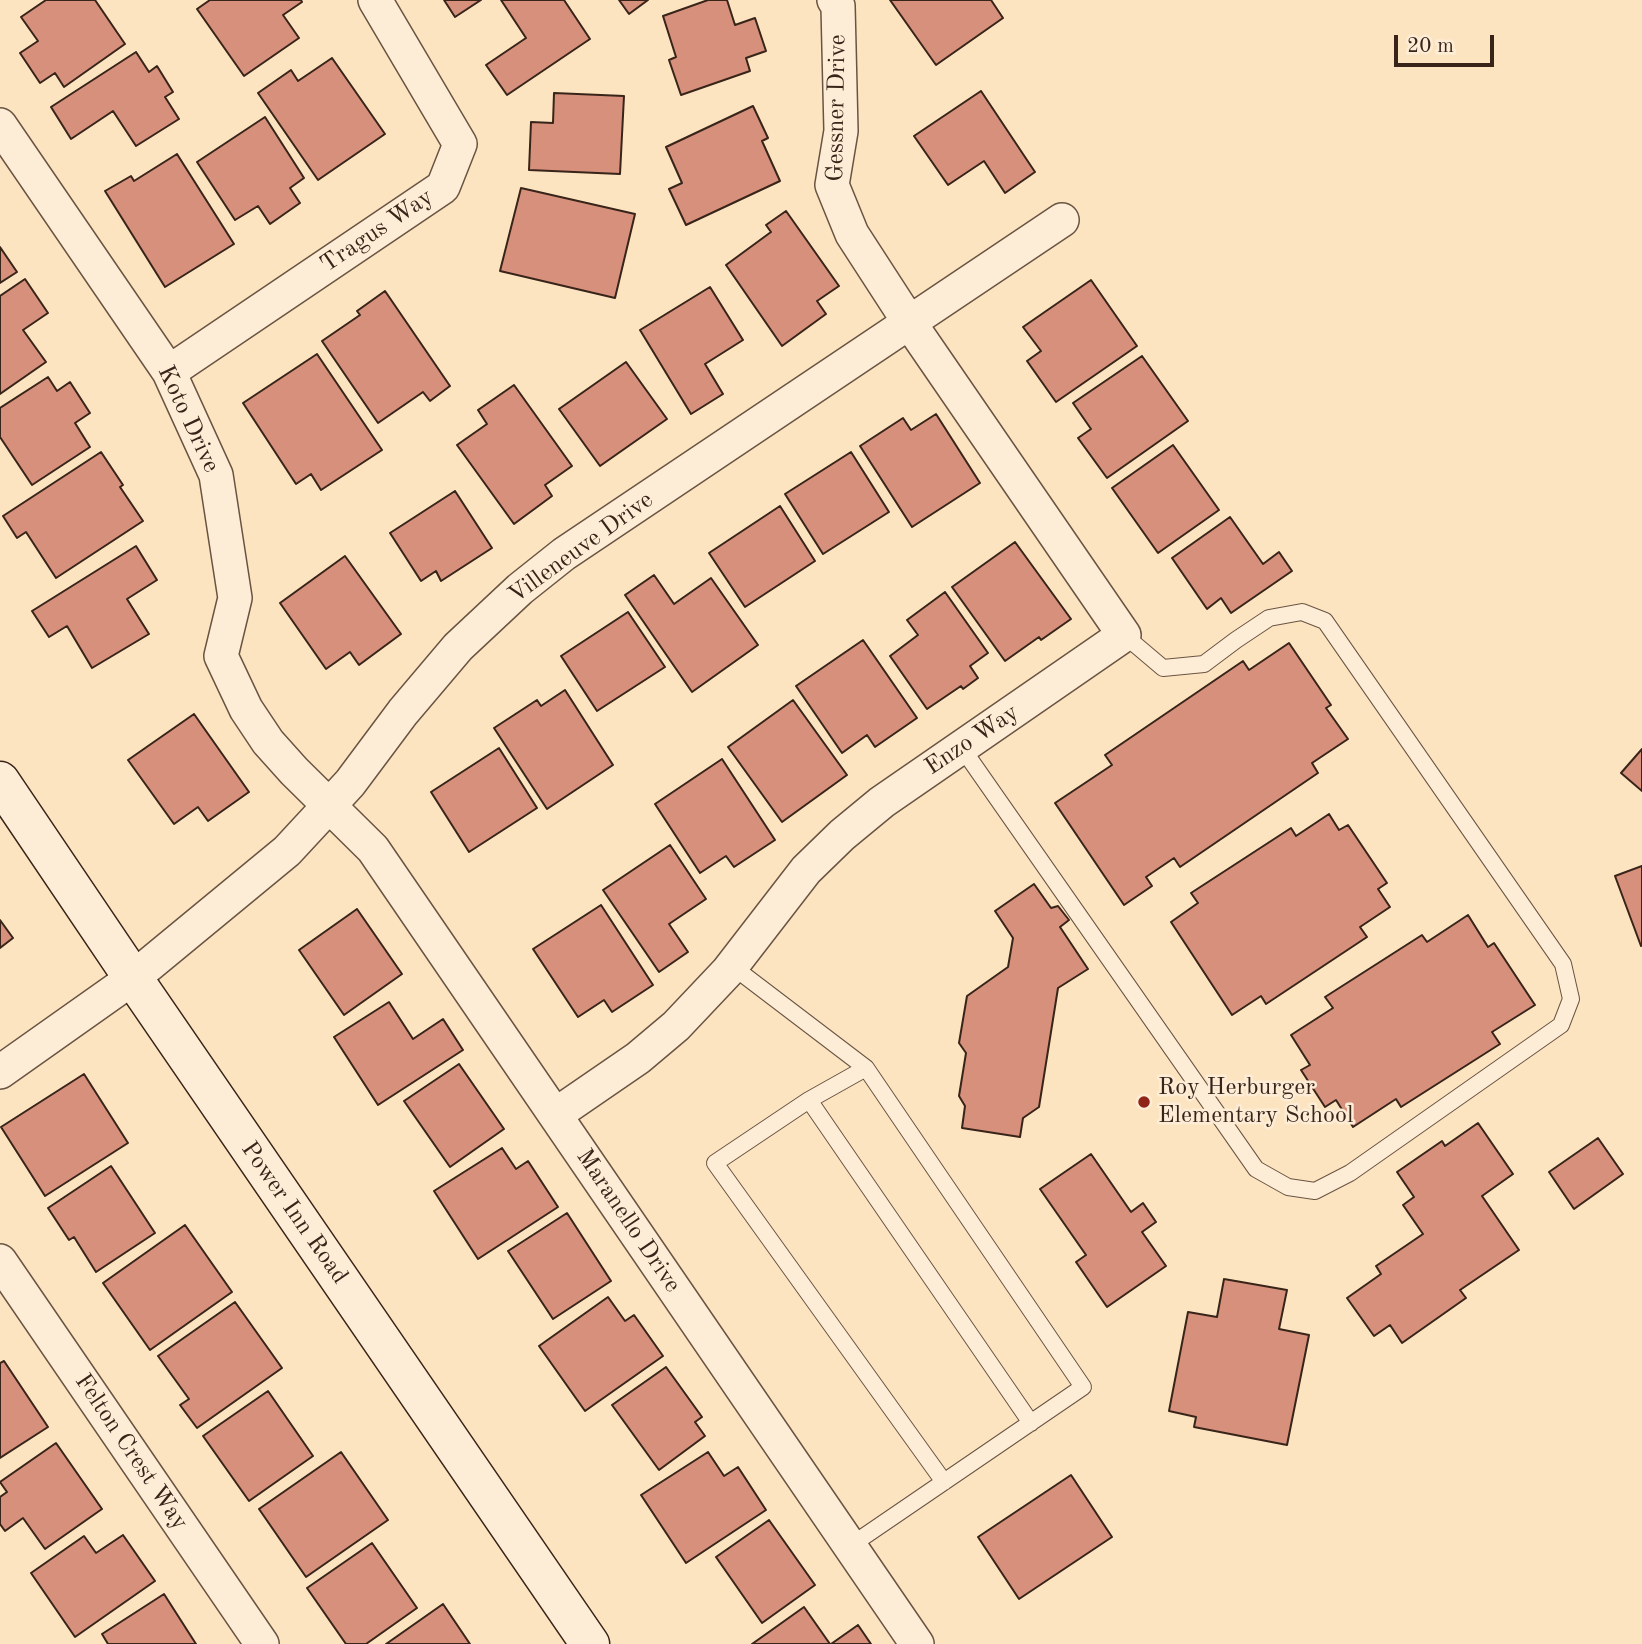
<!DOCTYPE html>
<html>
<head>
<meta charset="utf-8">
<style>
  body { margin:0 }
  #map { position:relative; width:1642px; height:1644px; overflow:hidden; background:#fde4c0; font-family:"Old Standard TT",serif }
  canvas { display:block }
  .scale { position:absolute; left:1394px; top:35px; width:100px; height:32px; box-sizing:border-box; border:4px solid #382419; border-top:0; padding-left:9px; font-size:21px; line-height:24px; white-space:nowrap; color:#382419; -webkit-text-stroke:5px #feedd6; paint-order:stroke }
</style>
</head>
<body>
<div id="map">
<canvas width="1642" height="1644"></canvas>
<div class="scale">20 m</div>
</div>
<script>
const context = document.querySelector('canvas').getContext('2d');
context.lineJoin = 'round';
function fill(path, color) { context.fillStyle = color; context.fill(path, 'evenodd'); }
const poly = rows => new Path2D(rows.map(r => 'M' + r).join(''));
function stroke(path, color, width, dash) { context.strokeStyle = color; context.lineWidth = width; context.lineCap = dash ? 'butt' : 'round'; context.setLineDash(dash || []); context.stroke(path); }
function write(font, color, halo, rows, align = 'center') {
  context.font = font + ' "Old Standard TT",serif'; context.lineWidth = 5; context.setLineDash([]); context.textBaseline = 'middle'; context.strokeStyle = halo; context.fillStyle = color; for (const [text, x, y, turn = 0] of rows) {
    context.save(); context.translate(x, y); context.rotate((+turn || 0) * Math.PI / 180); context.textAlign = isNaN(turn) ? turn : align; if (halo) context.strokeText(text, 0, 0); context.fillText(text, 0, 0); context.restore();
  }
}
const building = poly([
  [46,0,95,0,125,44,64,87,55,73,40,83,20,53,38,41,21,17,46,0],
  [210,0,301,0,302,2,283,15,299,38,244,76,197,9,210,0],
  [444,0,481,0,455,17,444,0],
  [501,0,564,0,590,39,507,95,486,65,526,38,501,0],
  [619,0,648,0,629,14,619,0],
  [708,0,727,0,735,25,755,18,766,51,746,58,750,71,681,95,669,60,676,57,663,16,708,0],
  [890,0,991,0,1003,18,936,65,890,0],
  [136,52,149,72,157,66,173,92,165,97,179,119,136,146,113,111,71,139,51,107,136,52],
  [332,58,385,134,318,180,258,93,291,70,298,81,332,58],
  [981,91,1035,172,1005,193,984,161,948,185,914,136,981,91],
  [554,93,624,96,620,174,529,170,531,122,553,123,554,93],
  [753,106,768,138,762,141,780,181,686,225,669,189,682,183,666,147,753,106],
  [265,117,304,178,290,188,300,203,270,224,258,206,235,220,197,162,265,117],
  [177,154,234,244,165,287,105,191,131,176,134,181,177,154],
  [521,188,635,214,615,298,500,271,521,188],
  [786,211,839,286,817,301,826,314,782,346,726,265,771,232,766,225,786,211],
  [0,247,17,272,0,283,0,247],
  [25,279,48,313,23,330,46,362,0,394,0,296,25,279],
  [1091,280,1137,346,1056,402,1027,361,1041,351,1023,327,1091,280],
  [710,287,743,340,705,364,723,394,691,414,640,330,710,287],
  [385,291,450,386,430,401,423,392,378,423,322,341,360,315,357,311,385,291],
  [317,354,382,450,321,490,311,474,296,484,243,403,317,354],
  [1142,356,1188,421,1107,478,1078,438,1091,429,1073,403,1142,356],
  [626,362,667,419,600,466,559,409,626,362],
  [48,377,57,391,70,382,90,413,75,423,90,447,32,485,0,437,0,408,48,377],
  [514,385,572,466,545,485,552,496,514,524,457,445,487,424,478,410,514,385],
  [936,414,980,483,912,527,860,446,903,418,911,430,936,414],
  [1173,445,1219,510,1158,553,1112,488,1173,445],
  [101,452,123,485,120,487,143,521,56,578,26,532,17,538,3,516,101,452],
  [851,452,889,512,823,554,785,494,851,452],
  [455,491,492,548,441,581,436,571,421,581,390,533,455,491],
  [780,506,815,561,745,607,709,553,780,506],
  [1230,517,1263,564,1279,552,1292,571,1231,613,1221,598,1207,609,1172,558,1230,517],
  [1015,542,1071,619,1041,640,1039,637,1005,661,952,587,1015,542],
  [136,546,157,580,127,599,149,634,92,668,67,626,49,637,32,611,136,546],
  [345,556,401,634,359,665,350,652,326,669,280,603,345,556],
  [654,575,674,604,711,578,758,645,692,692,625,595,654,575],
  [945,592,988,653,970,666,978,678,963,689,961,686,927,709,890,656,918,635,907,620,945,592],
  [628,612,665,667,597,711,561,656,628,612],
  [863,640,917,718,875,747,867,735,842,753,796,686,863,640],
  [1289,643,1331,705,1326,708,1348,739,1312,763,1318,773,1180,867,1174,858,1146,877,1152,886,1124,905,1055,803,1112,765,1105,755,1243,661,1249,670,1289,643],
  [565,690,613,765,547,809,494,728,537,700,541,706,565,690],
  [793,700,847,775,782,822,728,747,793,700],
  [194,714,249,792,208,821,198,807,174,824,128,760,194,714],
  [499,748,537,808,469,852,431,792,499,748],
  [1642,749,1642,791,1621,773,1642,749],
  [722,759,775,840,734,867,726,856,700,873,655,804,722,759],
  [1329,814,1339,830,1348,825,1387,883,1378,889,1390,907,1360,927,1367,937,1266,1004,1261,996,1232,1015,1171,922,1198,903,1191,893,1291,828,1296,836,1329,814],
  [670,845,706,899,669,924,688,952,659,972,603,890,670,845],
  [1642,866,1642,945,1641,946,1615,876,1642,866],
  [1034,884,1051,908,1058,906,1069,920,1060,927,1088,969,1058,988,1039,1107,1023,1118,1020,1137,962,1128,965,1106,959,1096,966,1053,959,1043,967,996,1008,967,1013,938,995,911,1034,884],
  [601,905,653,985,612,1012,604,1000,578,1017,533,949,601,905],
  [357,909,402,974,344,1015,299,950,357,909],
  [1468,915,1488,947,1494,943,1535,1005,1492,1032,1500,1044,1401,1107,1396,1099,1353,1127,1336,1100,1325,1107,1301,1070,1310,1065,1291,1035,1333,1008,1325,997,1422,935,1427,942,1468,915],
  [0,920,13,938,0,948,0,920],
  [389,1002,413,1039,443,1019,463,1050,378,1105,334,1037,389,1002],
  [459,1064,504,1129,450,1167,404,1101,459,1064],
  [84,1074,128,1143,45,1196,1,1127,84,1074],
  [1478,1123,1513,1174,1482,1196,1519,1250,1460,1290,1466,1298,1402,1343,1390,1325,1374,1336,1347,1298,1381,1274,1376,1266,1423,1234,1403,1205,1414,1197,1397,1172,1442,1141,1445,1146,1478,1123],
  [1598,1138,1623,1174,1574,1209,1549,1172,1598,1138],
  [502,1148,516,1169,528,1161,558,1207,478,1259,434,1191,502,1148],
  [1091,1154,1131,1212,1143,1203,1156,1222,1142,1232,1166,1266,1107,1307,1076,1262,1086,1255,1040,1189,1091,1154],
  [111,1166,155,1233,96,1272,74,1237,69,1240,48,1208,111,1166],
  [567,1213,611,1281,553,1319,508,1251,567,1213],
  [185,1225,232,1292,150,1350,103,1283,185,1225],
  [1224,1279,1287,1290,1279,1329,1309,1335,1287,1445,1194,1427,1196,1417,1169,1411,1188,1312,1217,1317,1224,1279],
  [608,1297,625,1321,634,1315,663,1356,585,1411,539,1346,608,1297],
  [235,1302,282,1368,197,1428,180,1405,189,1399,158,1356,235,1302],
  [4,1361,48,1427,0,1458,0,1363,4,1361],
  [666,1367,702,1417,695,1422,705,1436,659,1470,612,1405,666,1367],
  [268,1391,313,1456,249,1501,203,1436,268,1391],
  [56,1443,102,1509,45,1549,23,1518,5,1531,0,1524,0,1497,7,1492,0,1482,56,1443],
  [341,1452,388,1520,306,1577,259,1509,341,1452],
  [708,1452,724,1476,738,1467,766,1510,686,1563,641,1495,708,1452],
  [1071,1475,1112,1537,1019,1599,978,1537,1071,1475],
  [769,1520,815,1585,762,1623,716,1557,769,1520],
  [123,1535,155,1581,75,1637,31,1573,84,1536,96,1553,123,1535],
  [372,1543,417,1608,366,1644,346,1644,307,1588,372,1543],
  [164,1594,196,1644,108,1644,102,1634,164,1594],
  [443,1604,470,1644,386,1644,443,1604],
  [804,1607,830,1644,752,1644,804,1607],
  [858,1625,871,1644,831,1644,858,1625]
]);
const lane = poly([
  [962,748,1256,1169,1288,1187,1315,1191,1350,1173,1561,1025,1571,999,1563,964,1325,621,1302,612,1269,618,1236,640,1204,664,1163,668,1124,635],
  [732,966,866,1068,1083,1387,850,1546],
  [866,1068,809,1100,1031,1423],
  [809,1100,715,1163,944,1482]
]);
const street = poly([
  [0,125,169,372,216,475,235,598,221,656,246,709,268,742,294,771,373,849,917,1644],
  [169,372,443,187,460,144,375,0],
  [0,1072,133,978,287,851,350,783,403,712,458,647,520,589,564,554,1062,220],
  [555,1115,638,1058,676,1026,728,971,806,870,842,835,882,802,1124,635,909,322,852,234,832,185,841,131,838,6,834,0],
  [0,1261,262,1644]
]);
const secondary = poly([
  [0,781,133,978,590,1644]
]);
const markers = [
  [1144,1102,7,"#8f2418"]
];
const streetNames = [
  ["Gessner Drive",837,108,-89],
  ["Tragus Way",377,231,-34],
  ["Koto Drive",188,419,65],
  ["Villeneuve Drive",581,548,-36],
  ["Enzo Way",972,740,-34],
  ["Power Inn Road",294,1213,55],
  ["Maranello Drive",628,1221,56],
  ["Felton Crest Way",131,1452,56]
];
const poiNames = [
  ["Roy Herburger",1158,1088],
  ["Elementary School",1158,1116]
];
fill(building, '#d6907c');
stroke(building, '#382419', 2);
stroke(lane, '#695443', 18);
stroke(street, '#695443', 36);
stroke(secondary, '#382419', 41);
stroke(lane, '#feedd6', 16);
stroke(street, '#feedd6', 33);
stroke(secondary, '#feedd6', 38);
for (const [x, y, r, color] of markers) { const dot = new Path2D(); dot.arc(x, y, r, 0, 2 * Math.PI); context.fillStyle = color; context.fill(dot); stroke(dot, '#feedd6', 2.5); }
write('24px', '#382419', '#feedd6', streetNames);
write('24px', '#382419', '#feedd6', poiNames, 'left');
</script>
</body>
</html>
